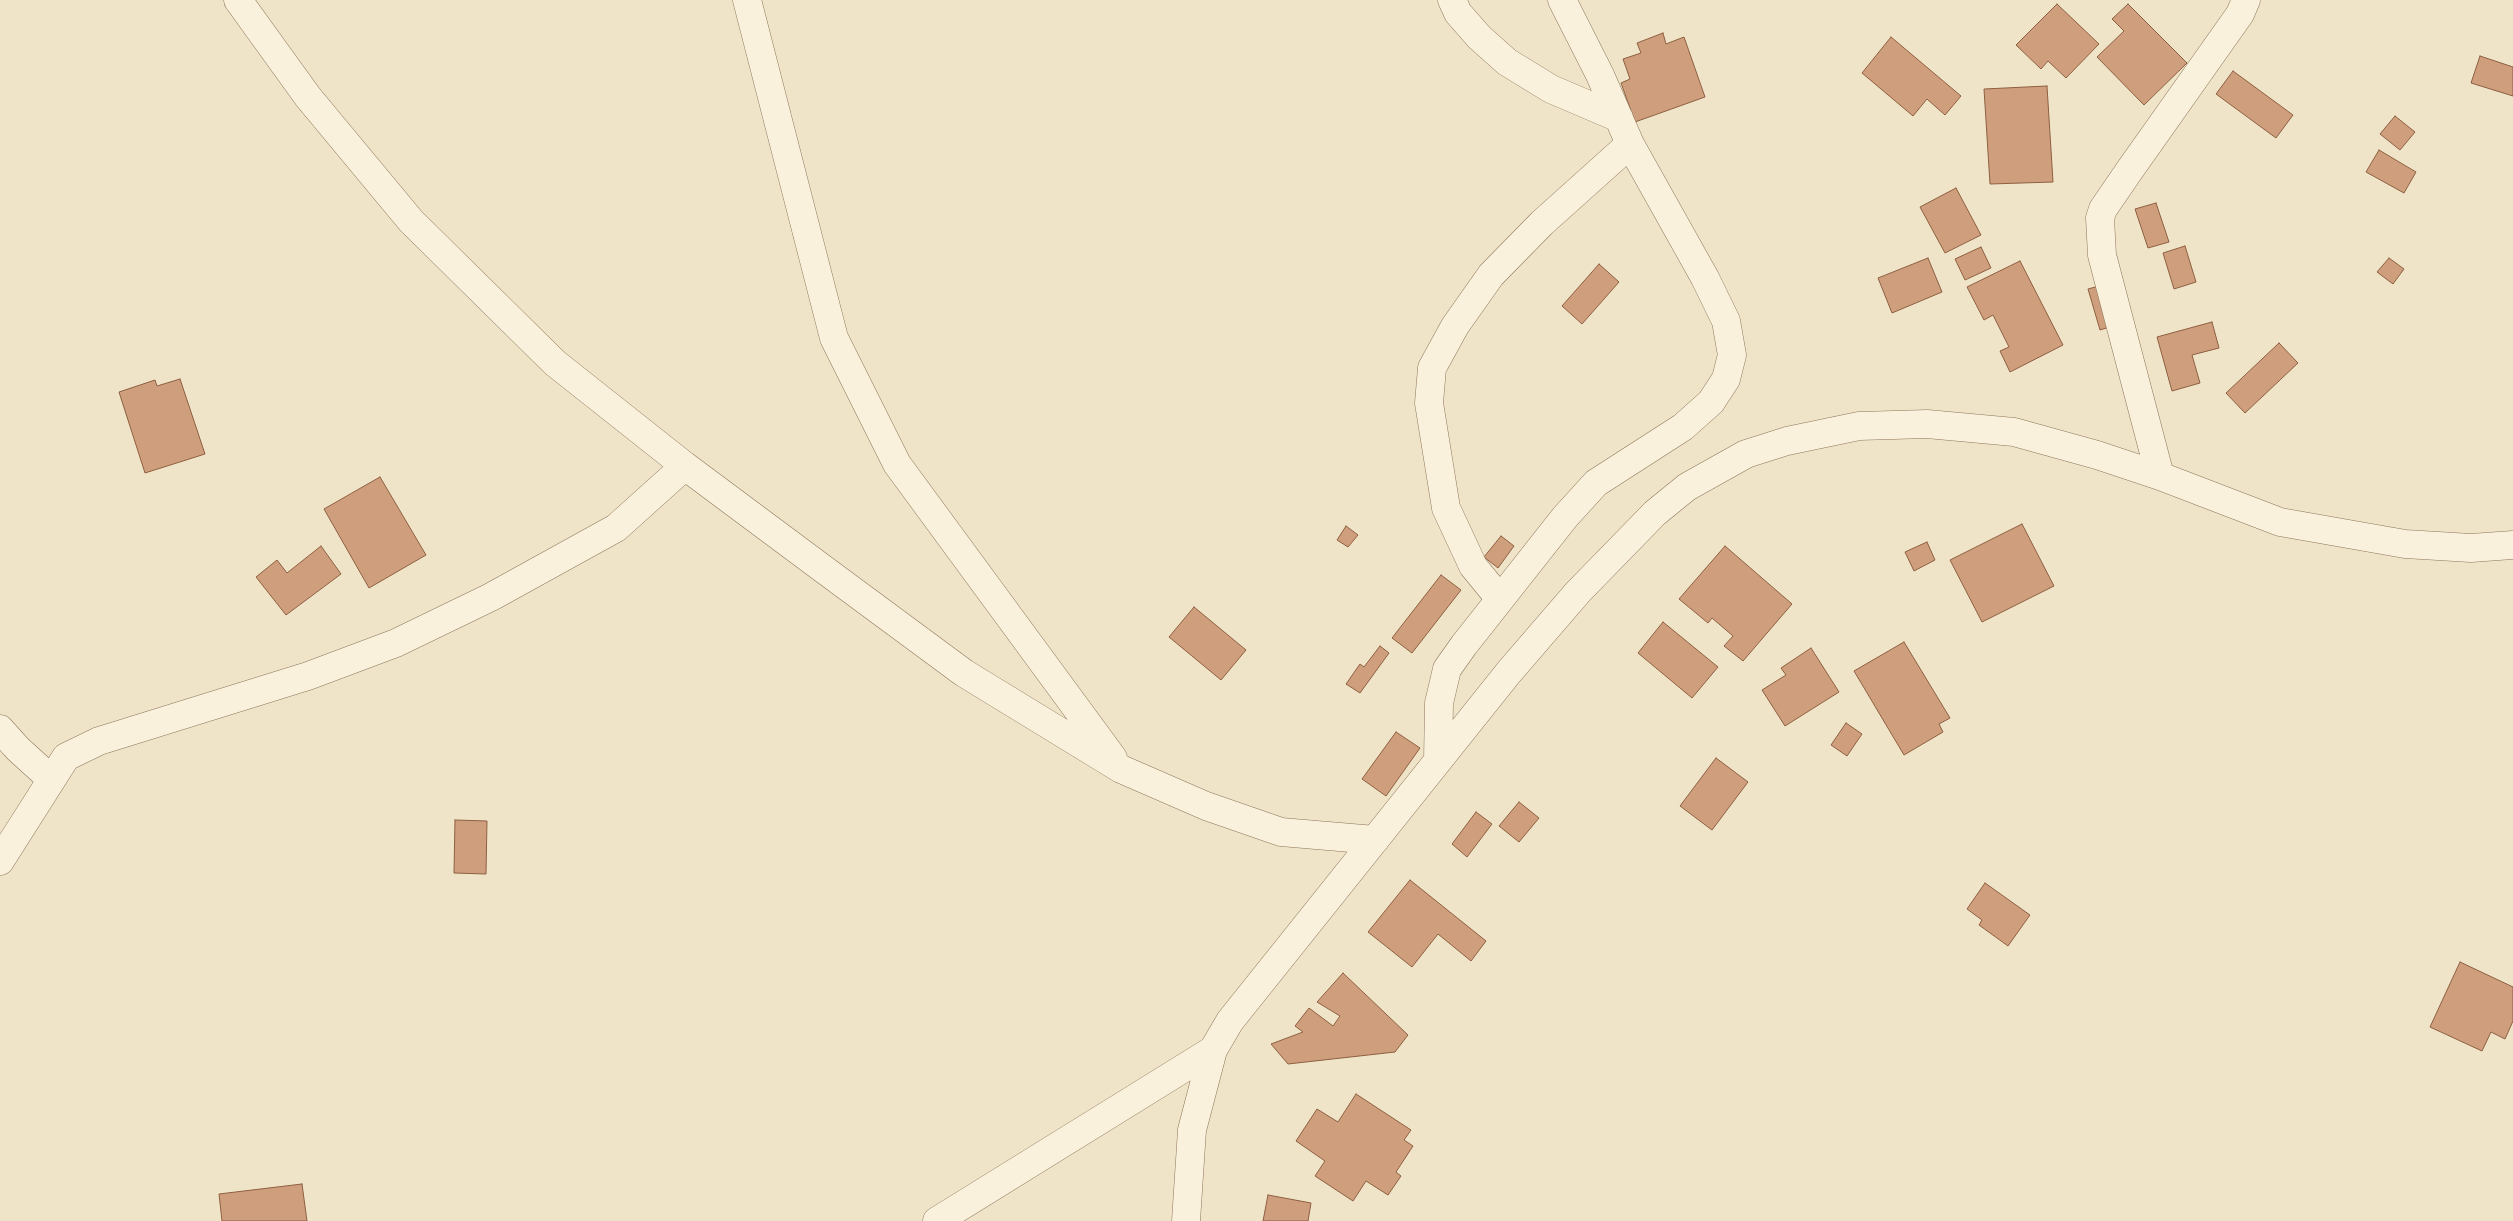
<!DOCTYPE html>
<html>
<head>
<meta charset="utf-8">
<style>
  body { margin:0 }
  canvas { display:block; background:#f0e4c8 }
</style>
</head>
<body>
<canvas width="2513" height="1221"></canvas>
<script>
const context = document.querySelector('canvas').getContext('2d');
context.lineJoin = 'round';
function fill(path, color) { context.fillStyle = color; context.fill(path, 'evenodd'); }
const poly = rows => new Path2D(rows.map(r => 'M' + r).join(''));
function stroke(path, color, width, dash) { context.strokeStyle = color; context.lineWidth = width; context.lineCap = dash ? 'butt' : 'round'; context.setLineDash(dash || []); context.stroke(path); }
const building = poly([
  [2057,4,2099,44,2066,78,2048,61,2041,69,2016,45,2057,4],
  [2128,4,2187,63,2144,105,2097,57,2124,31,2112,19,2128,4],
  [1663,33,1666,44,1684,37,1705,97,1635,122,1621,83,1630,79,1623,59,1641,53,1637,43,1663,33],
  [1891,37,1961,96,1945,115,1927,99,1913,116,1862,73,1891,37],
  [2480,56,2513,67,2513,96,2471,83,2480,56],
  [2233,71,2293,115,2276,138,2216,94,2233,71],
  [2047,86,2053,182,1990,184,1984,89,2047,86],
  [2395,116,2415,132,2400,150,2380,134,2395,116],
  [2379,150,2416,172,2404,193,2366,172,2379,150],
  [1956,188,1981,235,1945,253,1920,207,1956,188],
  [2156,203,2169,242,2148,248,2135,209,2156,203],
  [2185,246,2196,282,2174,289,2163,253,2185,246],
  [1981,247,1991,268,1965,280,1955,259,1981,247],
  [1928,258,1942,292,1892,313,1878,278,1928,258],
  [2389,258,2404,269,2393,284,2377,272,2389,258],
  [2020,261,2063,345,2010,372,2000,351,2009,347,1993,315,1984,320,1967,287,2020,261],
  [1599,264,1619,282,1582,324,1562,306,1599,264],
  [2106,284,2119,324,2100,330,2088,289,2106,284],
  [2212,322,2219,348,2192,355,2200,383,2172,391,2157,337,2212,322],
  [2279,343,2298,363,2245,413,2226,393,2279,343],
  [180,379,205,454,145,473,119,392,155,380,157,386,180,379],
  [380,477,426,555,369,588,324,509,380,477],
  [2022,524,2054,586,1982,622,1950,560,2022,524],
  [1346,526,1358,535,1348,547,1337,540,1346,526],
  [1501,536,1514,546,1498,568,1484,557,1501,536],
  [1927,542,1935,560,1914,571,1905,552,1927,542],
  [321,546,341,574,286,615,256,577,277,560,287,573,321,546],
  [1725,546,1792,604,1743,661,1724,646,1733,636,1712,618,1708,623,1679,599,1725,546],
  [1441,575,1461,590,1412,653,1392,638,1441,575],
  [1194,607,1246,650,1221,680,1169,637,1194,607],
  [1663,622,1718,667,1692,698,1638,653,1663,622],
  [1904,642,1950,718,1939,724,1943,732,1904,755,1854,671,1904,642],
  [1380,646,1389,653,1360,693,1346,684,1360,664,1364,667,1380,646],
  [1811,648,1839,692,1785,726,1762,690,1786,675,1781,668,1811,648],
  [1846,723,1862,734,1847,756,1831,745,1846,723],
  [1396,732,1420,748,1386,796,1362,779,1396,732],
  [1716,758,1748,782,1712,830,1680,806,1716,758],
  [1519,802,1539,818,1519,842,1499,826,1519,802],
  [1476,812,1492,824,1467,857,1452,844,1476,812],
  [455,820,487,821,486,874,454,873,455,820],
  [1410,880,1486,941,1471,961,1438,934,1412,967,1368,932,1410,880],
  [1985,883,2030,915,2008,946,1979,925,1982,920,1967,909,1985,883],
  [2460,962,2513,987,2513,1021,2505,1039,2491,1032,2482,1051,2430,1027,2460,962],
  [1343,973,1408,1035,1395,1052,1288,1064,1271,1044,1303,1032,1295,1026,1309,1008,1333,1026,1340,1016,1317,1002,1343,973],
  [1356,1094,1411,1130,1404,1140,1413,1146,1396,1172,1401,1176,1388,1195,1366,1181,1353,1201,1315,1176,1325,1161,1296,1141,1317,1109,1338,1122,1356,1094],
  [302,1184,307,1221,222,1221,219,1194,302,1184],
  [1268,1195,1311,1203,1308,1221,1263,1221,1268,1195]
]);
const minor = poly([
  [238,0,308,97,411,221,555,363,685,466,826,571,964,673,1121,769,1206,806,1281,832,1375,840],
  [747,0,834,338,897,464,1113,758],
  [1452,0,1458,13,1479,37,1507,62,1551,89,1619,118],
  [2160,476,2102,255,2100,218,2103,209,2129,171,2240,14,2246,0],
  [1500,599,1473,566,1446,508,1429,403,1432,368,1455,326,1491,275,1542,223,1630,144],
  [0,729,18,749,51,779],
  [1438,761,1439,703,1447,669,1464,645,1565,517,1596,483,1683,427,1711,402,1726,379,1732,355,1726,321,1705,278,1630,144,1600,75,1562,0],
  [0,861,66,757,99,741,308,676,396,643,491,597,616,528,685,466],
  [937,1221,1213,1050],
  [1186,1221,1192,1130,1213,1050,1230,1021,1509,672,1578,592,1655,513,1687,487,1746,454,1787,441,1859,426,1927,424,2014,432,2097,455,2160,476,2280,522,2405,544,2471,548,2513,545]
]);
fill(building, '#cf9f7d');
stroke(building, '#8d5f41', 1);
stroke(minor, '#8d765c', 29);
stroke(minor, '#faf1dc', 28);
</script>
</body>
</html>
